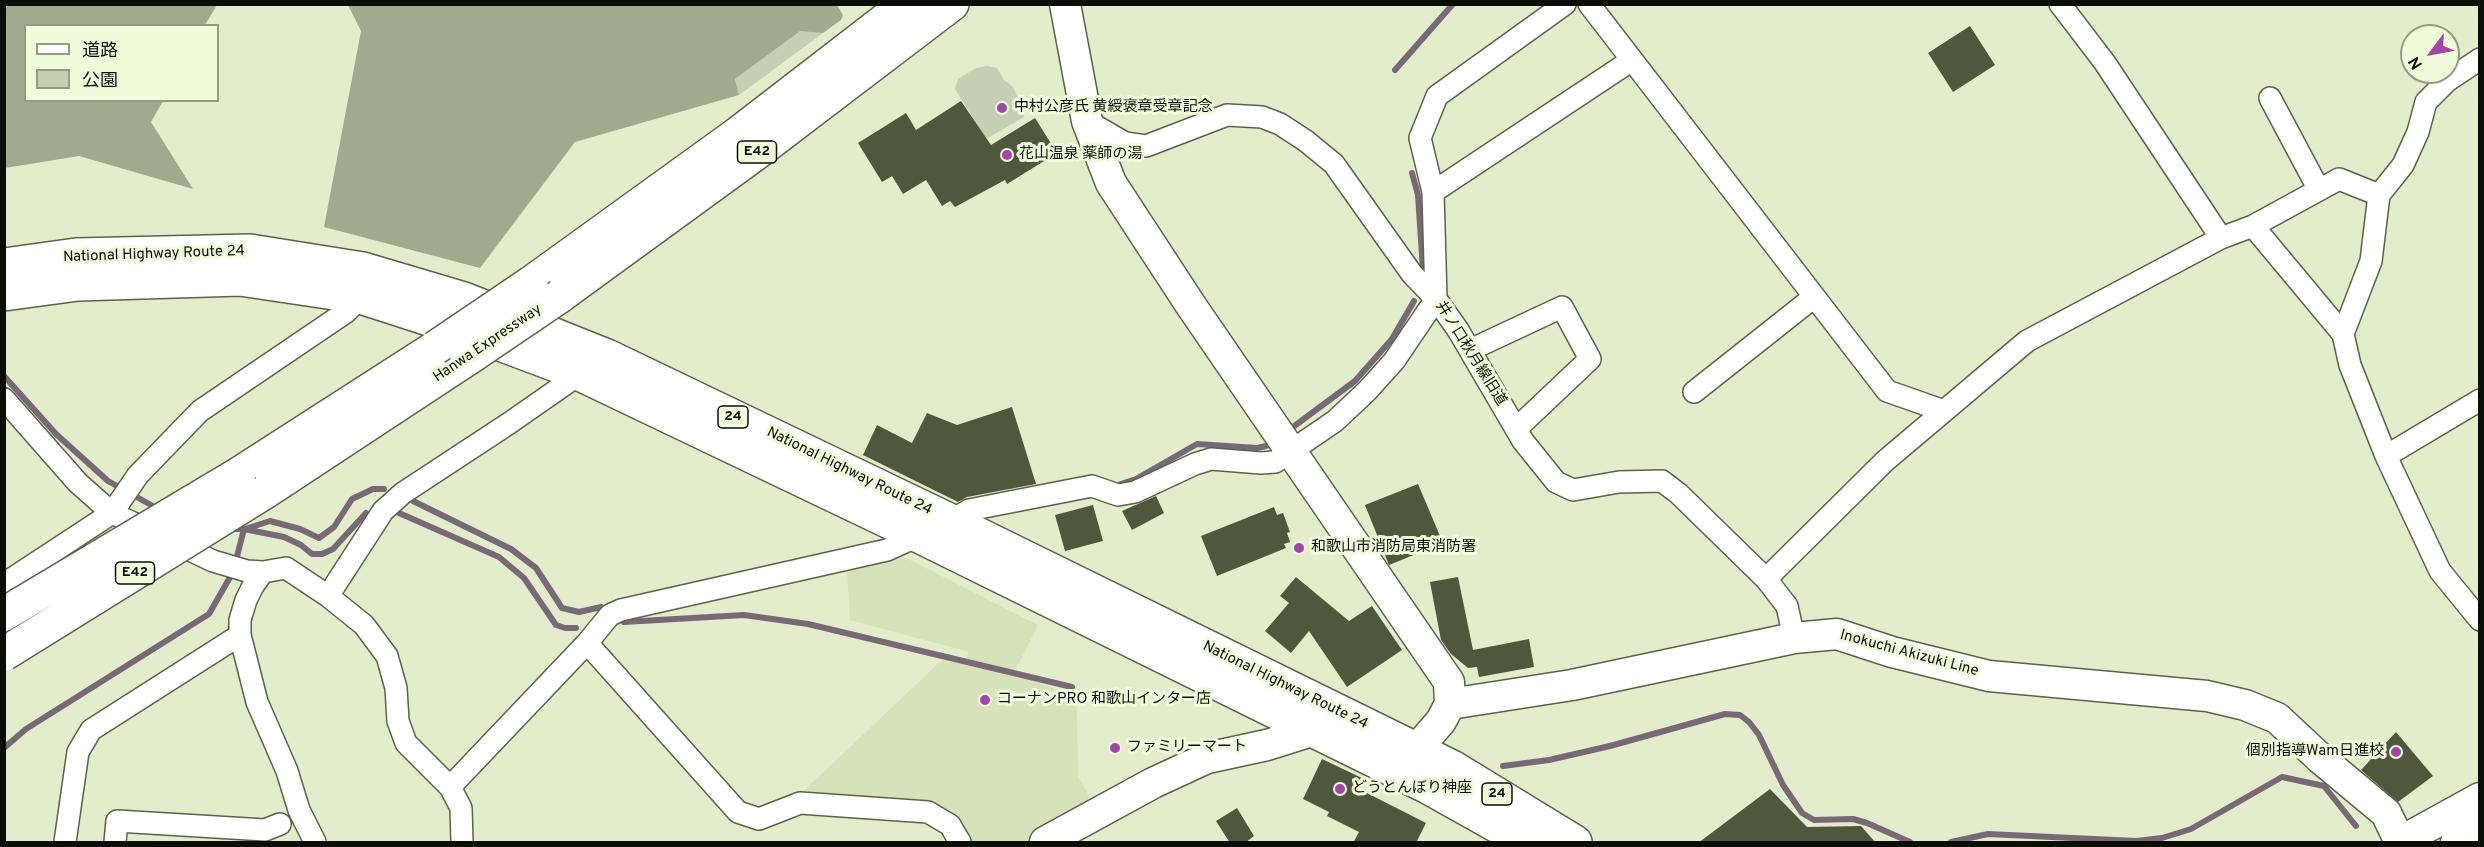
<!DOCTYPE html>
<html>
<head>
<meta charset="utf-8">
<style>
  body { margin:0 }
  #map { position:relative; width:2484px; height:847px; overflow:hidden; background:#e3edcc; font-family:Overpass,"Noto Sans JP",sans-serif }
  canvas { display:block }
  .frame { position:absolute; inset:0; border:6px solid #0b0e04; pointer-events:none }
  .legend { position:absolute; left:24px; top:24px; width:195px; height:78px; box-sizing:border-box; background:#f0fbd9; border:2px solid #949c84; margin:0; padding:8px 10px; list-style:none; font-size:18px; color:#0b0e04 }
  .legend li { display:flex; align-items:center; gap:12px; height:30px }
  .legend b { width:30px; border:2px solid #949c84 }
  .north { position:absolute; left:2400px; top:24px; width:60px; height:60px; box-sizing:border-box; background:#f0fbd9; border:2px solid #949c84; border-radius:50%; rotate:238deg; font-size:16px; font-weight:700; line-height:24px; text-align:center; color:#0b0e04 }
  .north::after { content:''; display:block; margin:auto; width:21px; height:27px; background:#a543a9; clip-path:polygon(50% 0,100% 100%,50% 72%,0 100%) }
</style>
</head>
<body>
<div id="map">
<canvas width="2484" height="847"></canvas>
<div class="frame"></div>
<ul class="legend">
<li><b style="height:8px;background:#fff"></b>道路</li>
<li><b style="height:16px;background:#c5cfb1"></b>公園</li>
</ul>
<div class="north">N</div>
</div>
<script>
const context = document.querySelector('canvas').getContext('2d');
context.lineJoin = 'round';
function fill(path, color) { context.fillStyle = color; context.fill(path, 'evenodd'); }
const poly = rows => new Path2D(rows.map(r => 'M' + r).join(''));
function stroke(path, color, width, dash) { context.strokeStyle = color; context.lineWidth = width; context.lineCap = dash ? 'butt' : 'round'; context.setLineDash(dash || []); context.stroke(path); }
function write(font, color, halo, rows, align = 'center') {
  context.font = font + ' Overpass,"Noto Sans JP",sans-serif'; context.lineWidth = 6; context.setLineDash([]); context.textBaseline = 'middle'; context.strokeStyle = halo; context.fillStyle = color; for (const [text, x, y, turn = 0] of rows) {
    context.save(); context.translate(x, y); context.rotate((+turn || 0) * Math.PI / 180); context.textAlign = isNaN(turn) ? turn : align; if (halo) context.strokeText(text, 0, 0); context.fillText(text, 0, 0); context.restore();
  }
}
const built = poly([
  [904,557,1038,625,1013,675,1064,692,1077,708,1078,776,1094,805,1028,842,969,842,953,814,921,799,831,797,794,800,942,660,963,664,969,652,850,620,847,571]
]);
const green = poly([
  [800,30,823,33,739,95,735,79],
  [987,66,997,68,1004,80,1013,87,1022,107,1024,117,988,138,985,137,955,89,958,79,976,68]
]);
const forest = poly([
  [5,4,217,5,205,25,26,26,26,100,163,101,151,122,193,189,79,156,5,168],
  [837,5,843,15,841,20,823,33,800,31,735,79,739,95,575,142,480,268,324,227,361,31,348,5]
]);
const stream = poly([
  [1395,70,1453,4],
  [1412,173,1418,195,1423,270],
  [4,376,56,434,108,481,160,510],
  [1293,427,1355,381,1392,339,1414,301],
  [1118,485,1136,479,1197,444,1257,448,1266,446],
  [413,501,511,549,536,568,562,608,579,612,601,607],
  [399,513,499,557,524,578,556,625,565,628,576,628],
  [229,529,244,529,284,537,301,545,312,554,322,554,333,549,366,513],
  [245,529,270,521,300,529,319,538,334,527,352,499,373,489,384,489],
  [624,622,744,615,808,624,1072,687],
  [4,748,26,729,209,614,233,572,244,529],
  [1503,766,1549,760,1610,746,1725,714,1740,715,1749,722,1759,735,1783,785,1802,813,1814,820,1853,819,1867,823,1910,842],
  [1951,842,1988,834,2136,841,2162,838,2191,829,2282,777,2324,786,2356,826]
]);
const building = poly([
  [1970,26,1995,65,1953,92,1928,53],
  [961,101,991,145,1035,118,1057,153,1007,184,1005,180,955,207,950,201,942,206,926,180,903,194,892,176,882,182,858,143,906,113,916,130],
  [1012,407,1036,484,967,497,958,502,863,455,877,425,912,443,927,413,957,425],
  [1418,484,1443,543,1389,565,1365,505],
  [1156,496,1164,513,1132,530,1122,511],
  [1093,505,1103,541,1065,551,1055,515],
  [1274,507,1277,515,1283,513,1290,532,1287,533,1290,542,1284,544,1286,548,1217,576,1201,536],
  [1296,577,1349,621,1372,606,1402,650,1347,687,1309,631,1291,653,1265,631,1289,603,1280,596],
  [1458,577,1473,650,1529,639,1534,667,1479,677,1477,667,1468,668,1451,654,1441,640,1430,582],
  [2396,732,2433,776,2398,802,2361,770],
  [1322,759,1364,779,1359,789,1426,823,1416,843,1353,843,1359,832,1327,816,1329,812,1303,799],
  [1770,789,1807,827,1861,826,1876,843,1698,843],
  [1237,808,1254,836,1245,843,1230,843,1216,821]
]);
const street = poly([
  [1589,4,1887,391,1944,411],
  [2060,4,2105,63,2221,238],
  [2270,98,2319,190],
  [1087,121,1125,143,1146,146,1227,115,1262,117,1280,124,1306,141,1334,164,1412,274,1436,299,1458,330,1523,441,1556,482,1573,490,1619,482,1662,481,1679,494,1766,579,1787,606,1794,638],
  [1433,192,1632,60],
  [2253,226,2343,334,2350,365,2386,456,2440,571,2480,620],
  [2343,334,2371,261,2379,195],
  [1470,350,1562,307,1590,359,1516,429],
  [1694,392,1814,297],
  [4,399,78,483,112,513,213,561,247,571,263,572,286,568,328,596,364,625,387,656,396,688,398,721,406,743,450,787,461,808,462,842],
  [2386,456,2480,400],
  [263,572,253,586,246,600,240,620,240,635,257,702,287,771,299,810,315,842],
  [1766,579,1885,461,2027,341,2221,238,2253,226,2339,179,2379,195,2403,165,2418,132,2426,102,2447,81,2480,59],
  [4,584,112,513,138,475,200,411,346,312,361,297,361,291],
  [328,596,383,511,403,493,508,424,587,369],
  [587,643,738,812,759,819,800,803,928,812,950,825,960,842],
  [450,787,587,643,610,615,621,610,887,550,951,521,969,510,1092,486,1118,495,1135,492,1195,464,1211,459,1261,463,1275,462,1335,421,1367,391,1394,361,1436,299,1433,192,1420,138,1437,96,1565,4],
  [65,842,78,752,91,730,240,635],
  [115,842,117,821,265,830,280,824]
]);
const secondary = poly([
  [1065,4,1087,121,1111,183,1190,304,1449,682,1450,704],
  [1450,704,1572,685,1794,638,1837,634,1892,652,1989,676,2207,696,2245,705,2277,718,2321,759,2386,813,2400,842],
  [1404,770,1416,750,1441,721,1450,704],
  [1045,842,1153,783,1207,758,1267,745,1315,730,1323,718],
  [2400,842,2480,798],
  [2456,842,2480,829]
]);
const highway = poly([
  [4,265,76,255,250,251,363,269,464,299,607,356,951,521,1454,768,1575,842],
  [531,283,736,135,906,4],
  [4,294,78,284,240,279,361,297,457,328,580,374,919,536,1428,787,1526,842],
  [560,296,755,154,952,4],
  [239,474,435,348],
  [265,492,467,359]
]);
const highwayBridge = poly([
  [435,348,531,283],
  [467,359,560,296],
  [4,614,239,474],
  [4,654,265,492]
]);
const markers = [
  [1002,108,6,"#a543a9"],
  [1007,155,6,"#a543a9"],
  [1299,548,6,"#a543a9"],
  [985,700,6,"#a543a9"],
  [1115,748,6,"#a543a9"],
  [2396,752,6,"#a543a9"],
  [1340,789,6,"#a543a9"]
];
const shields = [
  [757,152,39],
  [733,417,30],
  [135,573,39],
  [1497,794,30]
];
const shieldNames = [
  ["E42",757,152],
  ["24",733,417],
  ["E42",135,573],
  ["24",1497,794]
];
const poiNames = [
  ["中村公彦氏 黄綬褒章受章記念",1014,108],
  ["花山温泉 薬師の湯",1019,155],
  ["和歌山市消防局東消防署",1311,548],
  ["コーナンPRO 和歌山インター店",997,700],
  ["ファミリーマート",1127,748],
  ["個別指導Wam日進校",2384,752,"right"],
  ["どうとんぼり神座",1352,789]
];
const streetNames = [
  ["National Highway Route 24",154,255,-2],
  ["Hanwa Expressway",488,344,-34],
  ["井ノ口秋月線旧道",1470,354,58],
  ["National Highway Route 24",849,472,26],
  ["Inokuchi Akizuki Line",1909,654,15],
  ["National Highway Route 24",1285,686,26]
];
fill(built, '#d5e2ba');
fill(green, '#c5cfb1');
fill(forest, '#a1aa8d');
stroke(stream, '#786976', 6);
fill(building, '#4f583c');
stroke(street, '#5b6347', 24);
stroke(secondary, '#5b6347', 33);
stroke(highway, '#5b6347', 36);
stroke(street, '#fff', 21);
stroke(secondary, '#fff', 30);
stroke(highway, '#fff', 33);
stroke(highwayBridge, '#5b6347', 36, []);
stroke(highwayBridge, '#fff', 33);
for (const [x, y, r, color] of markers) { const dot = new Path2D(); dot.arc(x, y, r, 0, 2 * Math.PI); context.fillStyle = color; context.fill(dot); stroke(dot, '#f0fbd9', 2); }
for (const [x, y, w] of shields) { const box = new Path2D(); box.roundRect(x - w / 2, y - 11, w, 22, 4.5); context.fillStyle = '#f0fbd9'; context.fill(box); stroke(box, '#0b0e04', 1.5); }
write('bold 14px', '#0b0e04', null, shieldNames);
write('15px', '#0b0e04', '#f0fbd9', poiNames, 'left');
write('15px', '#0b0e04', '#f0fbd9', streetNames);
</script>
</body>
</html>
